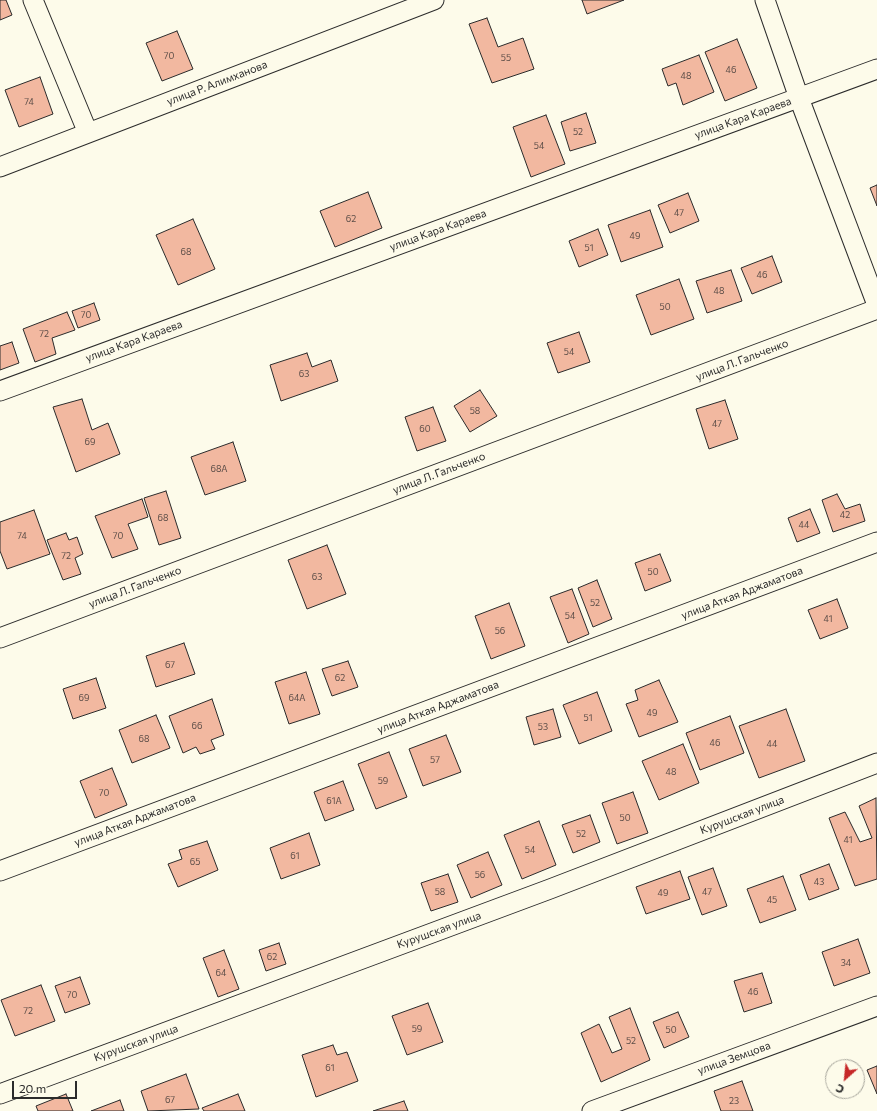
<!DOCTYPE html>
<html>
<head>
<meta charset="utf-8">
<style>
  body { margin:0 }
  #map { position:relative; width:877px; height:1111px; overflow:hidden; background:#fdfbea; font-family:Commissioner,sans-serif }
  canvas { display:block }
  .north { position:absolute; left:825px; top:1059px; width:40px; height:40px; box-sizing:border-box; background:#fdfbea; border:1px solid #a9a89e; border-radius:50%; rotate:207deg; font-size:11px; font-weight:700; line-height:16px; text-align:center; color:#2b2b2b }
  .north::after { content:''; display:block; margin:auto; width:14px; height:18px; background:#c62828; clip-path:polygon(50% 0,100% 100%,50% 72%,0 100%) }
  .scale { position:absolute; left:12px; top:1081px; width:65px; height:18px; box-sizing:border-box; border:2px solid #2b2b2b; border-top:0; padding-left:5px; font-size:12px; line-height:14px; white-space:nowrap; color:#2b2b2b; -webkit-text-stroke:3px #fdfbea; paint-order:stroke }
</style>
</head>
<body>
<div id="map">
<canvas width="877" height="1111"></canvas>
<div class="north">С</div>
<div class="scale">20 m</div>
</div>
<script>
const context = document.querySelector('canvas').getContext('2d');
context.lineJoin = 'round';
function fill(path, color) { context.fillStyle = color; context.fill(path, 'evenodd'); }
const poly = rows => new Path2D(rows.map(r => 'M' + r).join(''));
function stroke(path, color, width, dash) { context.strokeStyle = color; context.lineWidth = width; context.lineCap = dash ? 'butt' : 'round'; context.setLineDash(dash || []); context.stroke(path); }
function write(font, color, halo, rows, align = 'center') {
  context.font = font + ' Commissioner,sans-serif'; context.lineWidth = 3; context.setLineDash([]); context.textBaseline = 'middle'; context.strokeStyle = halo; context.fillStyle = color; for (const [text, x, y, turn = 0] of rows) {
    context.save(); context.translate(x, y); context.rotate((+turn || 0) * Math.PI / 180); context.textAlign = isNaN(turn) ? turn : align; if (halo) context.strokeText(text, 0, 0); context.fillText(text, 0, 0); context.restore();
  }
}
const building = poly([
  [0,0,6,0,12,15,0,20,0,0],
  [582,0,624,0,587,14,582,0],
  [487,18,498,47,523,38,534,69,492,83,469,24,487,18],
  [177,31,193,69,162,81,146,43,177,31],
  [737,39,757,88,725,101,705,52,737,39],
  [699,55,714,92,683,105,676,83,668,86,662,69,699,55],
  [40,77,53,114,19,127,5,90,40,77],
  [586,113,596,143,570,151,561,122,586,113],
  [546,115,565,164,531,177,513,127,546,115],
  [877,185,877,206,870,188,877,185],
  [368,192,382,228,335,247,320,211,368,192],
  [688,193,699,221,670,233,658,205,688,193],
  [650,210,663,247,621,262,608,225,650,210],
  [193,219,215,269,178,285,156,235,193,219],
  [598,229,608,255,579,267,569,241,598,229],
  [772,256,782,282,752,294,741,268,772,256],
  [731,270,742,301,707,313,696,281,731,270],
  [679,279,694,319,651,335,636,295,679,279],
  [94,303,100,320,78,328,72,311,94,303],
  [67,312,75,330,52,338,56,354,35,362,23,329,67,312],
  [579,332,590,362,558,373,547,343,579,332],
  [12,342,19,363,0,370,0,346,12,342],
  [307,353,312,367,331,360,338,381,281,401,270,365,307,353],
  [480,390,497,416,470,432,454,406,480,390],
  [82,399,92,430,108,423,120,454,76,472,53,407,82,399],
  [725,400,738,439,709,449,696,409,725,400],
  [433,407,446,441,417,451,405,417,433,407],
  [233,442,246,481,205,495,191,457,233,442],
  [166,491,181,538,159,545,144,498,166,491],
  [837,494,845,509,860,504,865,521,833,532,822,500,837,494],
  [142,499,148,517,128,524,138,549,112,558,95,516,142,499],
  [810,509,820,533,797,542,788,518,810,509],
  [34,510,50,554,7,569,0,551,0,522,34,510],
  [66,533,69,540,77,537,83,554,75,558,81,574,63,580,47,540,66,533],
  [327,545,346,594,307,609,288,560,327,545],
  [660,554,671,581,645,591,635,563,660,554],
  [597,580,612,619,593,627,578,588,597,580],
  [572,589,589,634,568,643,550,597,572,589],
  [837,599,848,628,820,639,808,610,837,599],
  [509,603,525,646,491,659,475,616,509,603],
  [184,643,195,674,156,687,146,656,184,643],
  [348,661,358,687,332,696,322,669,348,661],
  [306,672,320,714,289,724,275,682,306,672],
  [96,678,106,708,73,719,63,689,96,678],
  [659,680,678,722,639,737,626,704,638,700,635,690,659,680],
  [597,692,612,731,579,744,563,705,597,692],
  [212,699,224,735,211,740,215,749,200,754,196,747,183,753,169,716,212,699],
  [553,709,561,737,534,745,526,717,553,709],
  [786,709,805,761,759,778,739,726,786,709],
  [156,715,170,748,132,763,119,730,156,715],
  [730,716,744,753,700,770,686,733,730,716],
  [446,735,461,772,423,786,409,749,446,735],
  [683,744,699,783,659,800,642,761,683,744],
  [389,752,407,797,376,809,358,764,389,752],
  [112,768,127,805,95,818,80,781,112,768],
  [343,781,354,810,325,821,314,792,343,781],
  [633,792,648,833,617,844,602,803,633,792],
  [876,798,877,879,855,886,829,818,845,812,860,842,872,838,859,806,876,798],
  [590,815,600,842,573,853,562,825,590,815],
  [539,821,556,865,522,879,504,835,539,821],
  [309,833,320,865,281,879,270,848,309,833],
  [207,841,218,870,178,887,168,864,182,859,179,850,207,841],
  [488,852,502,885,471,898,457,865,488,852],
  [829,864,839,889,809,900,800,875,829,864],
  [713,868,727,906,702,915,688,877,713,868],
  [680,871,690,899,646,914,636,887,680,871],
  [448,874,458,902,431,911,421,883,448,874],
  [783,876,796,910,760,923,747,889,783,876],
  [858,939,870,973,834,986,822,952,858,939],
  [279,943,286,964,266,971,259,950,279,943],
  [224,950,239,989,218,997,203,958,224,950],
  [762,973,772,1003,744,1012,734,981,762,973],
  [80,977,90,1004,65,1013,55,986,80,977],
  [41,985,55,1021,15,1036,1,1000,41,985],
  [428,1003,443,1042,407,1055,392,1016,428,1003],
  [630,1008,650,1060,601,1082,581,1033,599,1024,612,1053,622,1049,609,1017,630,1008],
  [678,1012,689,1037,664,1048,653,1022,678,1012],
  [333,1045,337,1055,347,1052,358,1081,316,1097,302,1055,333,1045],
  [877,1066,877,1094,867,1070,877,1066],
  [186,1074,199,1109,148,1111,141,1091,186,1074],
  [742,1081,753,1111,721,1111,714,1091,742,1081],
  [66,1094,73,1111,38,1111,36,1106,66,1094],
  [238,1094,245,1111,204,1111,202,1108,238,1094],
  [120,1100,124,1111,91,1111,120,1100],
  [404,1101,408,1111,373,1111,404,1101]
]);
const street = poly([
  [33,0,88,133],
  [765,0,799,98,877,305],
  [0,167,434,0],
  [0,391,877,69],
  [0,638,877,309],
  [0,871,877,542],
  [0,1094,550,889,877,763],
  [592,1111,877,1006]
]);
const numberNames = [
  ["70",169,56],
  ["55",506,58],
  ["46",731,70],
  ["48",686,76],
  ["74",29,102],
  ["52",578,132],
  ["54",539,146],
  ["47",679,213],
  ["62",351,219],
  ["49",635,236],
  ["51",589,248],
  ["68",186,252],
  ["46",762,275],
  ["48",719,291],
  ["50",665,307],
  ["70",86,315],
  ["72",44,334],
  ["54",569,352],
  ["63",304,374],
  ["58",475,411],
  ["47",717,424],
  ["60",425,429],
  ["69",90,442],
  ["68А",219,469],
  ["42",845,515],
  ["68",163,518],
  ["44",804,525],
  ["74",22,536],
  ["70",118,536],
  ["72",66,556],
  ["50",653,572],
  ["63",317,577],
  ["52",595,603],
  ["54",570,616],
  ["41",828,619],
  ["56",500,631],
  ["67",170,665],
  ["62",340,678],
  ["69",84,698],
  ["64А",297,698],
  ["49",652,713],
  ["51",588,718],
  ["66",197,726],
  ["53",543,727],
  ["68",144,739],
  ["46",715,743],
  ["44",772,744],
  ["57",435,760],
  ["48",671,772],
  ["59",383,781],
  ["70",104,793],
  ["61А",334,801],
  ["50",625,818],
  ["52",581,834],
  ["41",848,840],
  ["54",530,850],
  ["61",295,856],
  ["65",195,862],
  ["56",480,875],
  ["43",819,882],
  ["58",440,892],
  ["47",707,892],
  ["49",663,893],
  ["45",772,900],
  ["62",272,957],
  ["34",846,963],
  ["64",221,973],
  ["46",753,992],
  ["70",72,995],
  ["72",28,1011],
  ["59",417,1029],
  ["50",671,1030],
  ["52",631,1041],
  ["61",330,1068],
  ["67",170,1100],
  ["23",734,1101]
];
const streetNames = [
  ["улица Р. Алимханова",217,83,-21],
  ["улица Кара Караева",743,118,-20],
  ["улица Кара Караева",438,230,-20],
  ["улица Кара Караева",134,341,-20],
  ["улица Л. Гальченко",742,360,-21],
  ["улица Л. Гальченко",439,473,-21],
  ["улица Л. Гальченко",135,587,-21],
  ["улица Аткая Аджаматова",742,593,-21],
  ["улица Аткая Аджаматова",438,707,-21],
  ["Курушская улица",742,815,-21],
  ["улица Аткая Аджаматова",135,820,-21],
  ["Курушская улица",439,930,-20],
  ["Курушская улица",136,1043,-20],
  ["улица Земцова",734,1058,-20]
];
fill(building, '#f2b8a0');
stroke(building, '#2b2b2b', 1);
stroke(street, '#2b2b2b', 21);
stroke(street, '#fdfbea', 19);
write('9px', '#5d4e48', null, numberNames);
write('11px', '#2b2b2b', '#fdfbea', streetNames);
</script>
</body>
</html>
